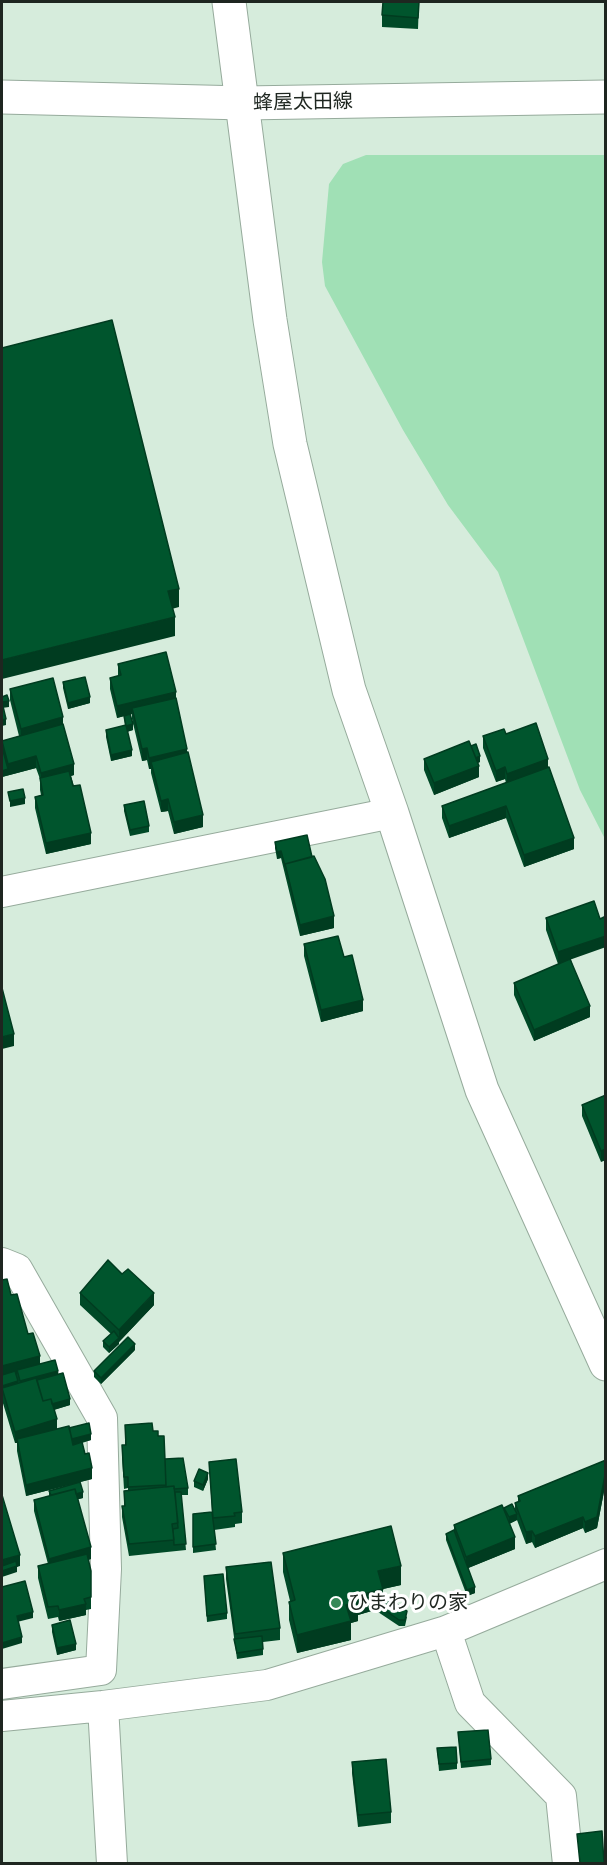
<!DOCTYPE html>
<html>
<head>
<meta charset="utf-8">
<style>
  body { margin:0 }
  #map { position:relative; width:607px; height:1865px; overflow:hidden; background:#d6ecdc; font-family:"Golos Text",sans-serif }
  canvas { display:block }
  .frame { position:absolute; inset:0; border:3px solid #1e2620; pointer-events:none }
</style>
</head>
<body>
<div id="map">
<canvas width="607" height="1865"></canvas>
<div class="frame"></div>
</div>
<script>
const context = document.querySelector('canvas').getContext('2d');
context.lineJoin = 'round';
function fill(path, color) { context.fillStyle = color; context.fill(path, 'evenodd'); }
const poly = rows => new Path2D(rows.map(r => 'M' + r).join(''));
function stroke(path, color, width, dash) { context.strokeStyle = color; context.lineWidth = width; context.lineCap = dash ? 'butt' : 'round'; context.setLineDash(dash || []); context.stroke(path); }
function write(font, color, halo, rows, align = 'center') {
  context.font = font + ' "Golos Text","Noto Sans JP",sans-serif'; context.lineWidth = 6; context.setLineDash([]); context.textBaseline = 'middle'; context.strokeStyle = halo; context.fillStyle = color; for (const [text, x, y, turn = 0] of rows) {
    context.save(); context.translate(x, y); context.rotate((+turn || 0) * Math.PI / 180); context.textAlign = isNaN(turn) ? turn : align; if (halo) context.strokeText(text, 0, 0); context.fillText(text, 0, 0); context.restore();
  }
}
const green = poly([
  [366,155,605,155,605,839,580,790,498,572,448,505,403,430,325,286,322,262,329,184,343,164]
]);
const minor = poly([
  [2,892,392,813],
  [2,1263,17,1269,102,1418,106,1569,101,1670,2,1684],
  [446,1631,470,1703,561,1796,568,1864],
  [103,1706,112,1864],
  [2,1716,103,1706,267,1685,446,1631,606,1564]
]);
const tertiary = poly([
  [229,2,270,320,290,444,349,690,392,813,482,1090,606,1364]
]);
const secondary = poly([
  [2,97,244,103,606,97]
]);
const wall = poly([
  [419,2,418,29,382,27,382,15],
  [118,664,176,698,203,827,174,834,168,811,161,812,151,773,151,769,149,769,147,760,142,761,132,719,132,714,130,715,133,730,127,732,132,756,111,761,106,737,106,730,125,726,124,716,117,718,110,689,110,678,118,676],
  [63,682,90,703,68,709,63,688],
  [10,689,63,724,74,775,71,776,91,844,46,854,35,808,35,797,41,795,40,790,40,779,36,768,2,777,2,741,19,736,10,700],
  [506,734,548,768,574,849,524,867,506,818,449,838,442,818,442,806,506,783,505,779,496,782,483,748,483,736],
  [471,746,480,762,478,763,479,777,434,795,424,770,424,759],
  [124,805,149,826,149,832,130,836,124,811],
  [275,842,312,857,334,928,300,936,281,858,277,859,275,848],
  [546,918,571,960,590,1017,534,1041,514,995,514,983,558,964,546,930],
  [304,944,344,957,363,1011,321,1022,304,956],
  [606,1095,601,1162,582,1116,582,1105],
  [2,1280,11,1295,28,1334,40,1364,58,1375,70,1405,54,1410,57,1429,69,1428,91,1440,82,1443,92,1479,80,1482,83,1498,78,1499,91,1559,88,1560,91,1571,91,1609,86,1610,86,1615,59,1621,58,1617,48,1619,38,1578,38,1566,48,1564,34,1511,34,1500,49,1496,49,1491,73,1484,26,1496,17,1451,17,1443,15,1443,2,1400],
  [80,1293,154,1305,119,1342,119,1344,109,1353,103,1347,103,1341,111,1334,80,1305],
  [135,1350,101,1384,94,1377,94,1371],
  [125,1425,153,1431,158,1436,165,1459,188,1488,188,1495,181,1495,186,1550,129,1556,122,1517,122,1506,124,1506,124,1491,128,1490,128,1488,124,1489,122,1457,122,1445,125,1445],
  [606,1460,606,1481,597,1528,585,1533,583,1528,535,1548,532,1542,526,1544,517,1520,509,1524,515,1549,468,1568,475,1593,467,1596,446,1540,446,1534,454,1530,454,1525,504,1512,504,1508,515,1510,515,1503,518,1502,518,1496],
  [209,1462,242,1512,242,1523,235,1524,235,1527,214,1530,216,1550,193,1553,193,1514,212,1512],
  [208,1479,203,1491,194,1487,194,1481],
  [283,1553,401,1585,383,1589,383,1594,407,1617,405,1626,399,1626,375,1610,358,1615,358,1621,351,1623,351,1640,297,1653,289,1620,289,1602,290,1601,283,1572],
  [226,1567,280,1628,280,1640,263,1642,263,1655,237,1659,226,1579],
  [204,1576,227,1613,227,1619,207,1622],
  [52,1625,76,1650,57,1655,52,1632],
  [458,1732,491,1759,491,1765,461,1768],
  [437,1748,457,1763,457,1769,439,1771],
  [352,1762,391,1812,391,1823,358,1827,352,1773]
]);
const shadedWall = poly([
  [179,589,179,607,168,610,168,591],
  [175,617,175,636,2,679,2,660],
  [176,692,176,703,132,708,132,714,117,718,117,706],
  [90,697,90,703,68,709,68,703],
  [9,701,9,707,2,708,2,702],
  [63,717,63,729,21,740,21,729],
  [6,719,6,725,2,726,2,720],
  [133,724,133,730,126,732,126,726],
  [147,748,147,760,142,761,142,749],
  [187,749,187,760,151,762,151,769,149,769,149,758],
  [132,750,132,756,111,761,111,755],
  [36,756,36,768,2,777,2,771,8,769,8,764],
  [480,756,480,762,474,764,474,758],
  [548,759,548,770,507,785,507,774],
  [74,764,74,775,41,784,41,773],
  [479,766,479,777,434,795,434,783],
  [505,767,505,779,496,782,496,771],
  [25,798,25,804,10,807,10,801],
  [168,799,168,811,161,812,161,801],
  [506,806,506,818,449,838,449,826],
  [203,815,203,827,174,834,174,822],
  [91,833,91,844,46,854,46,843],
  [574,838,574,849,524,867,524,855],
  [281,851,281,858,277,859,277,852],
  [334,916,334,928,300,936,300,925],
  [606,936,606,947,558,964,558,952],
  [363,1000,363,1011,321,1022,321,1010],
  [590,1006,590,1017,534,1041,534,1030],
  [14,1034,14,1046,2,1049,2,1037],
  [606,1149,606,1160,601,1162,601,1151],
  [154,1293,154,1305,119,1342,119,1344,109,1353,109,1347,119,1338,119,1330],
  [135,1344,135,1350,101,1384,101,1378],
  [40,1356,40,1367,17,1370,17,1374,2,1378,2,1366],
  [58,1371,58,1378,20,1388,20,1381],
  [18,1381,18,1388,2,1388,2,1392,2,1386],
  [70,1399,70,1405,43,1413,43,1407],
  [57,1419,57,1431,17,1439,17,1443,15,1443,15,1432],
  [91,1434,91,1440,71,1445,71,1439],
  [92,1468,92,1479,26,1496,26,1485],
  [606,1470,606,1481,597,1528,585,1533,585,1522],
  [208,1473,208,1479,203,1491,203,1485],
  [83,1492,83,1498,52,1506,52,1500],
  [517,1514,517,1520,509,1524,509,1517],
  [583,1517,583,1528,535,1548,535,1536],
  [532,1531,532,1542,526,1544,526,1532],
  [515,1537,515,1549,466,1569,466,1557],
  [91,1547,91,1559,49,1571,49,1559],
  [20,1555,20,1566,17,1567,17,1572,2,1577,2,1560],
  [401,1566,401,1585,383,1589,383,1608,375,1603,375,1610,358,1615,358,1621,351,1623,351,1640,297,1653,297,1635,346,1605,378,1571],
  [475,1587,475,1593,467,1596,467,1590],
  [86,1604,86,1615,59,1621,59,1610],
  [33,1612,33,1618,17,1622,17,1616],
  [22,1637,22,1643,2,1649,2,1643],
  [76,1644,76,1650,57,1655,57,1648]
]);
const building = poly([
  [383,2,419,2,418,18,382,15,383,2],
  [112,320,179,589,168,591,175,617,2,660,2,348,112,320],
  [166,652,176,692,117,706,110,678,121,675,118,664,166,652],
  [85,677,90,697,68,703,63,682,85,677],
  [53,678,63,717,21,729,10,689,53,678],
  [7,695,9,701,2,702,6,719,2,720,2,697,7,695],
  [176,698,187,749,149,758,147,748,142,749,132,708,176,698],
  [130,714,133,724,126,726,124,716,130,714],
  [536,723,548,759,507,774,505,767,496,771,483,736,504,729,506,734,536,723],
  [63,724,74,764,41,773,36,756,8,764,2,741,63,724],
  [126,725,132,750,111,755,106,730,126,725],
  [469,741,479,766,434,783,424,759,469,741],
  [476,744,480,756,476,758,471,746,476,744],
  [2,747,8,769,2,771,2,747],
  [188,752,203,815,174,822,168,799,161,801,151,762,188,752],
  [549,767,574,838,524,855,506,806,449,826,442,806,549,767],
  [69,771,73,786,80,785,91,833,46,843,35,797,43,795,40,778,69,771],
  [23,789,25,798,10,801,8,792,23,789],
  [144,801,149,826,130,830,124,805,144,801],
  [307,835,312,857,285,864,285,866,281,851,277,852,275,842,307,835],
  [314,856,325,879,334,916,300,925,285,864,314,856],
  [594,901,600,919,604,917,606,921,606,936,558,952,546,918,594,901],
  [338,936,344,957,352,955,363,1000,321,1010,304,944,338,936],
  [570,959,590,1006,534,1030,514,983,570,959],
  [2,988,14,1034,2,1037,2,988],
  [606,1095,606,1149,601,1151,582,1105,606,1095],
  [108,1260,122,1274,128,1269,154,1293,119,1330,80,1293,108,1260],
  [7,1279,11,1295,17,1294,28,1334,33,1333,40,1356,2,1366,2,1280,7,1279],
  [114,1331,119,1338,109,1347,103,1341,114,1331],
  [128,1337,135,1344,101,1378,94,1371,128,1337],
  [55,1360,58,1371,20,1381,17,1370,55,1360],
  [15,1371,18,1381,2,1386,2,1375,15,1371],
  [63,1373,70,1399,52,1404,51,1399,43,1401,37,1380,63,1373],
  [36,1378,43,1401,51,1399,57,1419,15,1432,2,1388,36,1378],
  [89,1423,91,1434,72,1439,69,1428,89,1423],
  [152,1423,153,1431,158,1431,158,1436,164,1436,166,1485,128,1487,128,1477,124,1477,122,1445,126,1445,125,1425,152,1423],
  [69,1426,73,1445,82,1442,85,1454,89,1453,92,1468,26,1485,17,1439,69,1426],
  [183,1458,188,1488,174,1489,174,1486,166,1487,165,1459,183,1458],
  [236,1459,242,1512,234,1513,235,1516,213,1518,209,1462,236,1459],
  [606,1460,606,1470,597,1517,585,1522,583,1517,535,1536,532,1531,526,1532,515,1503,520,1501,518,1496,606,1460],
  [199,1469,208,1473,203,1485,194,1481,199,1469],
  [80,1482,83,1492,76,1494,75,1489,51,1495,49,1491,80,1482],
  [174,1486,178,1523,172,1524,174,1540,129,1544,122,1506,125,1506,124,1491,174,1486],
  [75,1489,91,1547,49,1559,34,1500,75,1489],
  [175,1492,181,1492,186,1544,174,1545,173,1529,178,1528,175,1492],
  [2,1495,20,1555,2,1560,2,1495],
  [512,1504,517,1514,509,1517,504,1508,512,1504],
  [502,1505,515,1537,466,1557,454,1525,502,1505],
  [212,1512,216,1544,193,1547,193,1514,212,1512],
  [391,1526,401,1566,378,1571,383,1589,356,1596,358,1602,346,1605,351,1621,297,1635,289,1602,295,1600,283,1553,391,1526],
  [454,1530,475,1587,467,1590,446,1534,454,1530],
  [87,1554,91,1571,91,1597,84,1599,86,1604,59,1610,58,1606,48,1607,38,1566,87,1554],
  [16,1561,17,1566,2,1571,2,1566,16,1561],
  [271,1562,280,1628,235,1634,226,1567,271,1562],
  [223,1574,227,1613,207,1616,204,1576,223,1574],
  [25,1581,33,1612,17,1616,22,1637,2,1643,2,1587,25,1581],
  [383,1594,407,1611,405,1620,399,1620,375,1603,383,1601,383,1594],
  [70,1620,76,1644,57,1648,52,1625,70,1620],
  [262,1636,263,1649,237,1653,234,1639,262,1636],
  [488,1730,491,1759,461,1762,458,1732,488,1730],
  [456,1747,457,1763,439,1764,437,1748,456,1747],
  [386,1759,391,1812,358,1815,352,1762,386,1759],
  [602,1831,604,1863,580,1863,577,1834,602,1831]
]);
const markers = [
  [336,1603,6,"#378858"]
];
const streetNames = [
  ["蜂屋太田線",303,102,-1]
];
const poiNames = [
  ["ひまわりの家",348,1603]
];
fill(green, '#a0e0b5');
stroke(minor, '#96ab9c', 32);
stroke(tertiary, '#96ab9c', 35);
stroke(secondary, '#96ab9c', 35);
stroke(minor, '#fff', 30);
stroke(tertiary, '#fff', 33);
stroke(secondary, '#fff', 33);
fill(wall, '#004927');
fill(shadedWall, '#003c20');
fill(building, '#00552d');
stroke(building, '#003c20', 1.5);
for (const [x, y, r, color] of markers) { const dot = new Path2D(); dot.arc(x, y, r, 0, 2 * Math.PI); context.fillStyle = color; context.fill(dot); stroke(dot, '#fff', 2); }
write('20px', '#1e2620', '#fff', streetNames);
write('20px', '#1e2620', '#fff', poiNames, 'left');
</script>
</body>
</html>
